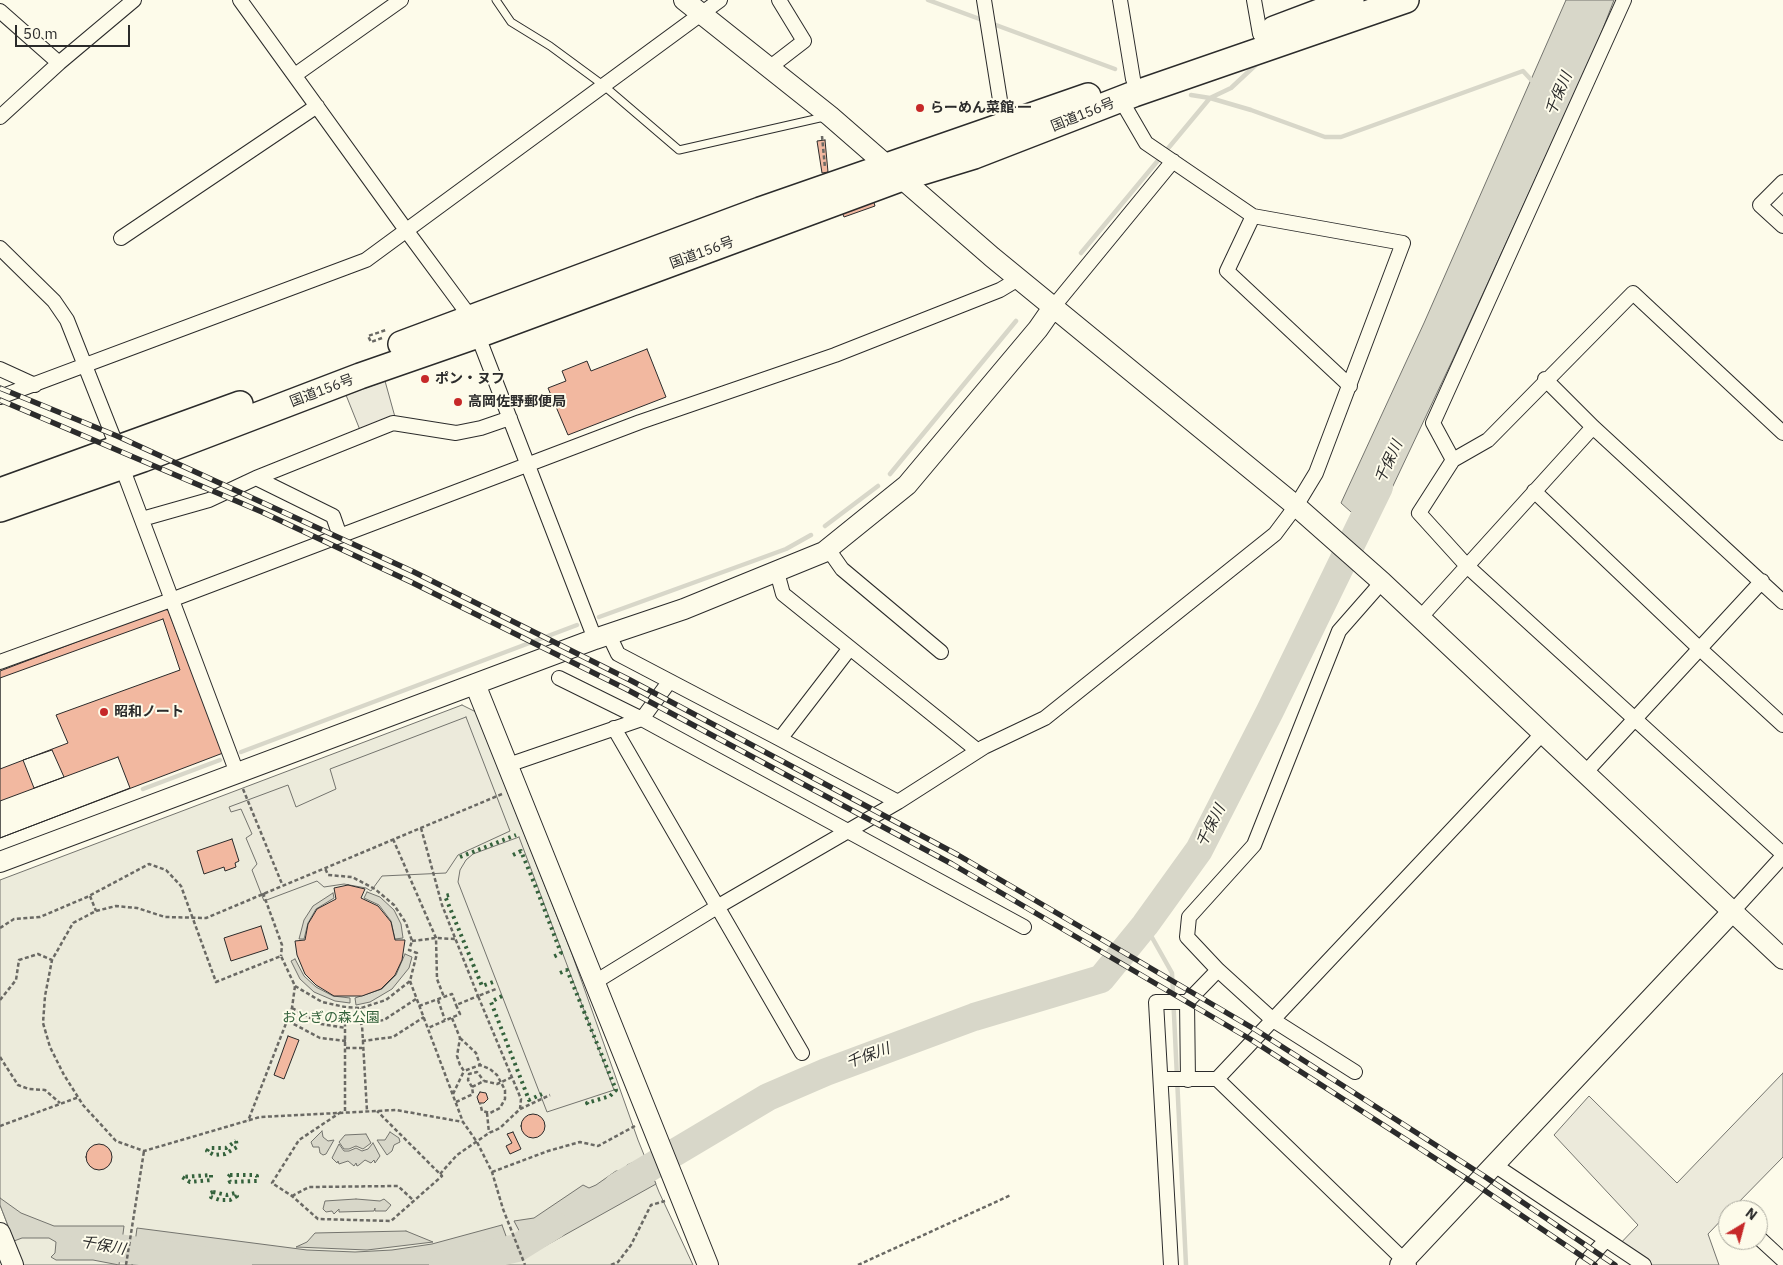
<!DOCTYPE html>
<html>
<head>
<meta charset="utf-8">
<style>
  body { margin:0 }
  #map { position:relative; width:1783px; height:1265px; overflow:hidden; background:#fdfbea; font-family:"IBM Plex Sans",sans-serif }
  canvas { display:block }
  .north { position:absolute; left:1718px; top:1200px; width:50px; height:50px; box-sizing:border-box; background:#fdfbea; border:1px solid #a9a89e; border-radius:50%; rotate:37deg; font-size:14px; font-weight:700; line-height:20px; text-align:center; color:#2b2b2b }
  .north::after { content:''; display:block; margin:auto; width:18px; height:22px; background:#c62828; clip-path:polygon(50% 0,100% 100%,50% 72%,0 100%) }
  .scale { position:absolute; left:15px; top:25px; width:115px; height:22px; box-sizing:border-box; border:2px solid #2b2b2b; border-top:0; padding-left:6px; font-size:15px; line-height:18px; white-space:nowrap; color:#2b2b2b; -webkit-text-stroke:4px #fdfbea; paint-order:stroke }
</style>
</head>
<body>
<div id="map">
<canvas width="1783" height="1265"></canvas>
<div class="north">N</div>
<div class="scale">50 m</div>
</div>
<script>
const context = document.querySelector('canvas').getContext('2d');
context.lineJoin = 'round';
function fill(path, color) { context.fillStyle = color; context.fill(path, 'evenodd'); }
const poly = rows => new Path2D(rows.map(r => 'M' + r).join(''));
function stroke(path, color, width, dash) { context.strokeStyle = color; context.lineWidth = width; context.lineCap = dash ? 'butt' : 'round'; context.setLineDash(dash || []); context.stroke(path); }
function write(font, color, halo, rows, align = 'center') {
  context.font = font + ' "IBM Plex Sans","Noto Sans JP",sans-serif'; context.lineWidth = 4; context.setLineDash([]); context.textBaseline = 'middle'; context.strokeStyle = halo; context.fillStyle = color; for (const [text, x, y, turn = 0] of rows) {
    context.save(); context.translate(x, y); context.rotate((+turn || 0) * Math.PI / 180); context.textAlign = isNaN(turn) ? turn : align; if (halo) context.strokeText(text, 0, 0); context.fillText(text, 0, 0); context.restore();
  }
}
const green = poly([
  [462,705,476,712,572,954,638,1140,659,1192,693,1265,23,1265,0,1205,0,880,462,705]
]);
const parking = poly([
  [385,381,395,417,360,430,346,395,385,381],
  [466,717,510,831,458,855,446,873,382,876,371,891,366,888,344,884,324,887,317,881,264,901,252,870,257,864,246,838,252,834,241,809,231,812,229,807,288,785,296,807,336,789,330,769,466,717],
  [519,837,614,1090,547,1112,458,882,460,870,466,860,473,854,519,837],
  [1783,1073,1783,1157,1731,1210,1728,1210,1728,1213,1708,1234,1719,1265,1638,1265,1615,1249,1638,1225,1554,1135,1589,1096,1677,1183,1783,1073]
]);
const water = poly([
  [1566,0,1614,0,1597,44,1453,359,1392,488,1370,529,1341,503,1424,323,1566,0],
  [367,892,380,897,394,910,401,924,403,938,395,939,391,921,379,905,364,898,367,892],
  [333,893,334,898,316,909,308,923,304,939,299,939,304,920,313,906,333,893],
  [405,954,412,957,409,968,392,989,370,1002,356,1005,355,998,382,989,396,975,405,954],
  [295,959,304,976,316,987,333,996,350,998,350,1003,335,1001,314,992,300,979,291,961,295,959],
  [322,1131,323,1137,328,1141,334,1140,326,1154,323,1155,320,1153,319,1147,313,1147,311,1142,322,1131],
  [390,1132,399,1138,400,1142,394,1145,392,1151,387,1155,377,1140,385,1140,390,1132],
  [366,1134,371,1143,363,1149,356,1146,349,1149,344,1149,339,1142,345,1135,366,1134],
  [373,1143,380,1156,375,1163,374,1160,371,1163,365,1160,359,1165,357,1166,356,1163,354,1166,348,1161,339,1164,338,1161,337,1163,332,1158,339,1144,344,1151,349,1151,356,1148,362,1151,368,1149,373,1143],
  [645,1157,656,1184,545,1246,525,1252,521,1242,523,1238,514,1221,534,1218,583,1185,589,1188,596,1185,616,1171,623,1171,627,1165,645,1157],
  [0,1198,21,1213,54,1226,124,1226,119,1265,93,1260,56,1260,51,1257,55,1253,56,1242,49,1238,22,1238,14,1241,0,1205,0,1198],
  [356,1199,380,1201,384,1199,391,1205,386,1211,375,1211,375,1208,374,1211,339,1212,339,1209,334,1214,332,1211,326,1212,323,1209,325,1201,356,1199],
  [502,1225,506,1236,505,1244,510,1246,514,1257,484,1265,132,1265,137,1228,307,1250,355,1252,392,1250,432,1244,502,1225],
  [406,1231,433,1242,367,1250,296,1247,307,1242,315,1233,406,1231]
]);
const stream = poly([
  [928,0,1115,69],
  [1191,95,1210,98,1251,110,1325,137,1341,137,1523,71,1536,85],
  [1081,253,1210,98,1231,88,1260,61],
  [890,474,1016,321],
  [825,526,878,486],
  [599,617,756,560,786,549,811,535],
  [241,752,577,625],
  [143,789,220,760],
  [1145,925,1172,973,1186,1265]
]);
const river = poly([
  [617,1187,768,1097,826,1072,974,1017,1101,979,1145,925,1199,850,1270,711,1379,487],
  [84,1243,238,1265],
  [443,1265,517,1248,554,1225]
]);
const building = poly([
  [825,140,828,172,822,173,817,141,825,140],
  [873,199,875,206,844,217,841,210,873,199],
  [647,349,666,397,568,435,548,388,566,381,562,371,587,361,591,371,647,349],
  [163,609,168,610,223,753,0,838,0,671,163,609],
  [163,619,180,670,56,715,68,743,0,769,0,678,163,619],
  [52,750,64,777,34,788,23,760,52,750],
  [118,757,130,788,0,838,0,801,118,757],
  [232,839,239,861,235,863,236,867,225,871,224,867,204,874,197,851,232,839],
  [348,885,365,889,361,898,378,906,391,922,395,940,405,940,402,960,395,975,381,989,362,996,334,996,316,985,305,974,297,955,295,941,305,940,308,924,317,909,336,899,334,888,348,885],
  [261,926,268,949,231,961,224,938,261,926],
  [288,1036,299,1040,284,1079,274,1075,288,1036],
  [480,1092,486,1093,488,1099,484,1103,479,1103,477,1097,480,1092],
  '521 1126a12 12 0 1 1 24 0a12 12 0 1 1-24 0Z',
  [513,1132,521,1149,510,1154,506,1146,512,1143,507,1134,513,1132],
  '86 1157a13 13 0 1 1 26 0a13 13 0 1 1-26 0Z'
]);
const path = poly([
  [822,136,825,168],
  [382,338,371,342,368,336,386,330],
  [243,789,282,884],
  [502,794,206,918,165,917,137,908,116,906,96,911,73,923,52,960,45,996,43,1023,50,1047,64,1075,83,1105,116,1141,144,1151,260,1117,396,1110,463,1122,477,1142,492,1172,503,1209,525,1265],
  [421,828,442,905,478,996,456,1005,460,1014,428,1028],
  [393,839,436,938,437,979,444,997],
  [263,893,282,945,281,956],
  [90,896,96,911],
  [0,928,14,919,40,917,87,897,149,864,166,870,181,886,216,982,281,956,295,986,292,1008,248,1121],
  [412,941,436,938,455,939],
  [410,981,463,1122],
  [295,986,322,1002,345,1007,361,1008,386,1000,410,981,417,953,409,950,412,941,406,923,394,905,375,889,352,877,328,875,325,868],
  [0,1000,16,980,19,960,38,954,52,960],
  [438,1000,445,1020],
  [419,1006,452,994,456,1005],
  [292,1008,321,1024,346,1028],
  [361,1008,367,1111],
  [452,1018,460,1038,457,1056,460,1065,464,1071,480,1065,490,1069,497,1075,505,1090,505,1099,500,1108,490,1113,482,1111,480,1103],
  [288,1021,320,1038,346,1041],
  [360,1024,384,1020,416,999],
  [460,1038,476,1053,480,1065],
  [362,1041,393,1037,424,1017],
  [346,1048,362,1048],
  [0,1057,18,1085,29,1089,45,1090,60,1103],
  [472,1087,468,1080,469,1074,477,1072,484,1081],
  [453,1094,464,1071],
  [456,1102,473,1094,472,1087,484,1081,497,1084,512,1077],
  [520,1109,550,1095],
  [345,1111,345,1007],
  [341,1112,299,1140,272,1183,292,1196,318,1219,391,1221,442,1176,377,1111],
  [487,1113,489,1133],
  [0,1126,79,1097],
  [492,1172,548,1151,580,1142,598,1146,635,1126],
  [440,1174,457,1155,489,1133,500,1128,520,1109,521,1099,478,996,496,989],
  [292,1196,309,1187,398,1186,414,1201],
  [126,1265,144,1151],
  [611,1265,618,1262,631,1245,651,1205,665,1201],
  [858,1265,1011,1195]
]);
const lane = poly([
  [496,0,511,22,550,46,603,85,679,150,824,117]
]);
const street = poly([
  [240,0,406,230,471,318,595,639],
  [984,0,1004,125],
  [1120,0,1133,79],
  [1254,0,1260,34],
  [0,11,59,63],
  [769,68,804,41,779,0],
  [295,75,401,0],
  [0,117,59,63,134,0],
  [1783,182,1760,205,1783,226],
  [1253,216,1227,271,1350,386],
  [121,238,317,106],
  [0,248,54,301,67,320,118,449],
  [1054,306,1173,161],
  [0,369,35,385],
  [1545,379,1593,427,1783,602],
  [0,397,366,260,720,0],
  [1783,433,1633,293,1488,440,1453,460,1419,513,1467,566,1783,854],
  [1453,460,1433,423,1624,0],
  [122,467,237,773],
  [1534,491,1699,648,1783,725],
  [142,519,209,500,256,478],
  [340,536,333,516,256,478,393,423,456,433,481,428,510,418],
  [828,549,842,569,941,652],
  [777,572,783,594,978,751],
  [1420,618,1593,427],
  [609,635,618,654,780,739],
  [850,648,780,739,898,802],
  [0,662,171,600,640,422,835,355,1000,290,1020,278],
  [559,678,642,719,669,682],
  [614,728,802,1053],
  [508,765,642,719,1024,927],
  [1584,774,1762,581],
  [1732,912,1783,856],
  [595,982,717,907,898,802,984,747,1045,718,1275,534,1296,506,1316,473,1403,243,1253,216,1146,143,1121,100],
  [1187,1002,1188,1080],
  [1355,1072,1273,1020,1218,970,1187,937,1189,917,1254,845,1339,631,1382,582],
  [1161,1079,1217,1079,1542,734],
  [1217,1079,1409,1265],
  [1493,1164,1644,1265],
  [1758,1237,1783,1260],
  [1171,1265,1156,1002,1187,1002,1218,970],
  [1583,1265,1606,1240]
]);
const secondary = poly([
  [684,0,830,116,992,257,1296,506,1382,582,1783,959],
  [475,684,708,1265],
  [0,862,595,639,684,609,824,552,907,485,1038,329,1054,306],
  [0,1233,13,1265],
  [1400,1265,1732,912]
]);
const highway = poly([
  [1274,29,1351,0],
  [401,344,760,210,1088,96],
  [0,491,240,404],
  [0,509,143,459,360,376,478,335,902,178,974,156,1134,94,1406,0]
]);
const rail = poly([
  [0,388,117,436,414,572,630,680,958,855,1256,1030,1484,1176,1615,1265],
  [0,400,262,512,411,582,626,689,952,864,1250,1039,1478,1186,1595,1265]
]);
const hedge = poly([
  [513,855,521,851,537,890,561,953,553,957],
  [460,857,516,835],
  [449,895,445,896,482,986,496,981],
  [560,973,567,970,616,1090,610,1096,587,1103,589,1106],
  [502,996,491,1002,529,1100,542,1094],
  [236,1141,237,1147,225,1154,214,1155,207,1151,209,1148,226,1148,236,1141],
  [211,1175,211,1180,190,1182,182,1177,211,1175],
  [230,1175,254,1175,257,1176,257,1181,230,1182,228,1177,230,1175],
  [213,1192,227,1195,235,1193,237,1196,230,1200,220,1200,211,1197,210,1193,213,1192]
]);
const markers = [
  [920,108,5,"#c62828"],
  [425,379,5,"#c62828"],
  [458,402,5,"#c62828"],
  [104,712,5,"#c62828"]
];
const poiNames = [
  ["らーめん菜館 一",930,108],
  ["ポン・ヌフ",435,379],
  ["高岡佐野郵便局",468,402],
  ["昭和ノート",114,712]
];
const streetNames = [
  ["国道156号",1083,115,-22],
  ["国道156号",702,253,-20],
  ["国道156号",322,391,-21]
];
const parkNames = [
  ["おとぎの森公園",331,1018]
];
const waterNames = [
  ["千保川",1559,94,-67],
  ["千保川",1389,462,-65],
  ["千保川",1211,826,-63],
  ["千保川",868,1056,-20],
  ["千保川",103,1246,10]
];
fill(green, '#ecebdb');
stroke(green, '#74746e', 1);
fill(parking, '#eceadb');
stroke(parking, '#74746e', 1);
fill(water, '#d8d7c9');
stroke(water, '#74746e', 1);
stroke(stream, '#d8d7c9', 4.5);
stroke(river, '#d8d7c9', 28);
fill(building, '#f2b8a0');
stroke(building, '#2b2b2b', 1);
stroke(lane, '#2b2b2b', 9);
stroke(street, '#2b2b2b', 16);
stroke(secondary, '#2b2b2b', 22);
stroke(highway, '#2b2b2b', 28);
stroke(path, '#6a6964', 2.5, [4, 2.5]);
stroke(lane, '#fdfbea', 7);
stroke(street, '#fdfbea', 14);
stroke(secondary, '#fdfbea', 20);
stroke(highway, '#fdfbea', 25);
stroke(rail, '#2b2b2b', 5.5);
stroke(rail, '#fdfbea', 4, [11]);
stroke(hedge, '#34623c', 4, [2.5, 4]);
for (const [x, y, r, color] of markers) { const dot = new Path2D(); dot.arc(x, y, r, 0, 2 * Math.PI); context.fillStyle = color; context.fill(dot); stroke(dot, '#fdfbea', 2); }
write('bold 14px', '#2b2b2b', '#fdfbea', poiNames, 'left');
write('14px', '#2b2b2b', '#fdfbea', streetNames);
write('14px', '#34623c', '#fdfbea', parkNames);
write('italic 15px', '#2b2b2b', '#fdfbea', waterNames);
</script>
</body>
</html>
